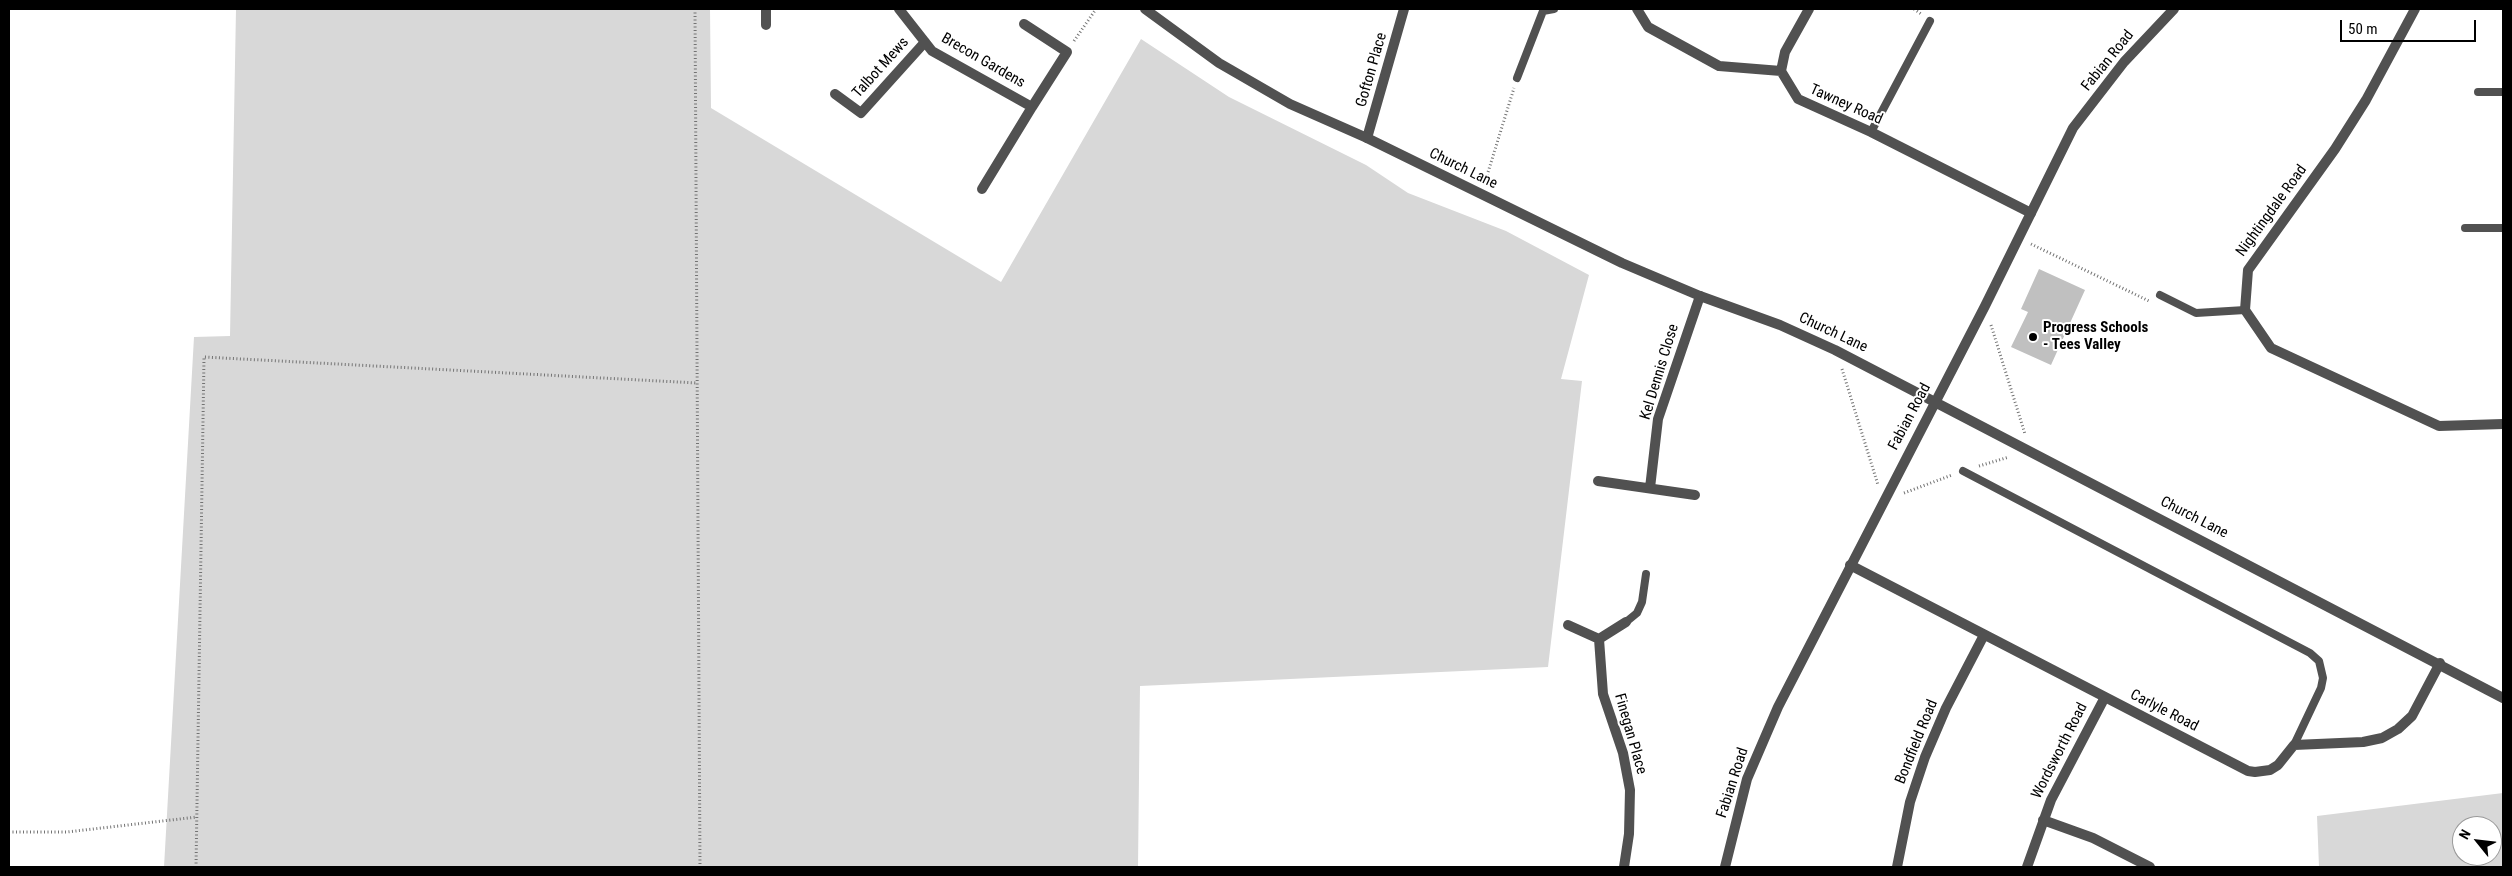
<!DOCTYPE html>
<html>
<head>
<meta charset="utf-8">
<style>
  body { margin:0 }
  #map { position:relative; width:2512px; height:876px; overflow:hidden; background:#fff; font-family:"Roboto Condensed",sans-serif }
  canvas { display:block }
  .frame { position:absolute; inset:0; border:10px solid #000; pointer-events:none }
  .north { position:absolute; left:2452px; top:816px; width:50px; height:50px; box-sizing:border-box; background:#fff; border:1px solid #999; border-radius:50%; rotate:299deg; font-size:14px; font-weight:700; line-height:20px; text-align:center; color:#000 }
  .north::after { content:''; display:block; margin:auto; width:18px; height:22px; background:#000; clip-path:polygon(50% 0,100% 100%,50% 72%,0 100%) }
  .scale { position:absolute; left:2340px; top:20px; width:136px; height:22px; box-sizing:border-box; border:2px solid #000; border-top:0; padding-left:6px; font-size:15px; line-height:18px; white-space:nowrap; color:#000; -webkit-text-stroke:4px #fff; paint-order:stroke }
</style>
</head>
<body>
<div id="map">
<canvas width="2512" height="876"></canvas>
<div class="frame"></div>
<div class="north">N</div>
<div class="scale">50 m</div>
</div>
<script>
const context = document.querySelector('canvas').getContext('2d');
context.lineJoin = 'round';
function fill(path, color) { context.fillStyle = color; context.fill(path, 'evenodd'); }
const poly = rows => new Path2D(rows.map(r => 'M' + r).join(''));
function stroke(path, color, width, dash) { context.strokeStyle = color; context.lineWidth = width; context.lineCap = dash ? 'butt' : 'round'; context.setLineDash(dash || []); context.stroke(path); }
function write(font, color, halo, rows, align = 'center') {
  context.font = font + ' "Roboto Condensed",sans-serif'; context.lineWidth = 4; context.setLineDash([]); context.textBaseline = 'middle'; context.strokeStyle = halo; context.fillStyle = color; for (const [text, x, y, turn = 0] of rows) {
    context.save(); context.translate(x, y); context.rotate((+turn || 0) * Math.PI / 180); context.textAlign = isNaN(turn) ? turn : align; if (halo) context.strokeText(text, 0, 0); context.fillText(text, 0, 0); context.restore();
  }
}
const green = poly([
  [236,9,710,9,711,108,1001,282,1141,39,1229,97,1366,165,1408,193,1506,231,1589,275,1561,379,1582,381,1548,667,1140,686,1138,867,164,867,194,337,230,336],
  [2503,793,2503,867,2319,867,2317,816],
  [2462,826,2492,826,2492,856,2462,856]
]);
const building = poly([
  [2039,269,2085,290,2051,365,2011,347,2028,312,2021,309]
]);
const path = poly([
  [695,9,700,867],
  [1914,9,1921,14],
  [1074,41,1096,9],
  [1485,182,1514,88],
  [2031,244,2149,301],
  [1991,325,2025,434],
  [1842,369,1878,485],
  [1979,466,2009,457],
  [1904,493,1952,475],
  [9,832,67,832,197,817],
  [196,867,204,357,697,383]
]);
const service = poly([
  [1517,78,1543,11,1554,9],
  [2478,92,2503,92],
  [1871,132,1930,21],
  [2465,228,2503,228],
  [2160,295,2196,313,2245,310],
  [1963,471,2310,653,2319,661,2323,678,2321,688,2294,745],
  [1626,622,1637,613,1642,602,1646,574]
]);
const minor = poly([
  [899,9,932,51,1032,107,982,189],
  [1637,9,1648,27,1719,66,1781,71],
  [2415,9,2366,100,2335,149,2248,270,2245,310,2271,348,2439,426,2503,424],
  [1024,24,1067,52,1032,107],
  [766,25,766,9],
  [1781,71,1798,99,1871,132,2031,213],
  [1781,71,1785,52,1809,9],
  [835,94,861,113,925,42],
  [1367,138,1404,9],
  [1598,481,1695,495],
  [1650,488,1658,419,1700,296],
  [1850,565,2248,771,2255,772,2270,770,2278,765,2294,745,2363,742,2382,738,2398,729,2412,716,2440,663],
  [1568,625,1599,639,1603,694,1623,753,1630,790,1629,834,1624,867],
  [1599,639,1626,622],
  [2043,820,2093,838,2150,867],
  [1897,867,1910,802,1925,757,1946,708,1984,635],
  [2027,867,2051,800,2105,697]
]);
const tertiary = poly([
  [1145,9,1219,63,1290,104,1367,138,1622,263,1700,296,1780,325,1835,350,2503,698],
  [1725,867,1747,779,1778,707,1985,306,2073,128,2124,62,2174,9]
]);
const markers = [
  [2033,337,5,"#000"]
];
const streetNames = [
  ["Brecon Gardens",983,61,30],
  ["Fabian Road",2108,61,-51],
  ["Talbot Mews",881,68,-48],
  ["Gofton Place",1372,70,-74],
  ["Tawney Road",1846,105,24],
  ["Church Lane",1463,169,26],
  ["Nightingdale Road",2272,211,-54],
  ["Church Lane",1833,333,25],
  ["Kel Dennis Close",1660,372,-73],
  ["Fabian Road",1910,417,-62],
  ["Church Lane",2194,518,27],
  ["Carlyle Road",2164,711,27],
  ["Finegan Place",1630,734,74],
  ["Bondfield Road",1917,742,-68],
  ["Wordsworth Road",2060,751,-63],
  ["Fabian Road",1733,783,-72]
];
const poiNames = [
  ["Progress Schools",2043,328],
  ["- Tees Valley",2043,345]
];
fill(green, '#d8d8d8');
fill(building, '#c0c0c0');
stroke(path, '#737373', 3, [1, 2.5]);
stroke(service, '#515151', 8);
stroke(minor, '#515151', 10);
stroke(tertiary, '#515151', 10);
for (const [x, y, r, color] of markers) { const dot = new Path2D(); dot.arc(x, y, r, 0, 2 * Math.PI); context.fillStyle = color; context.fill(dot); stroke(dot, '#fff', 2); }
write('15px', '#000', '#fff', streetNames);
write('bold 15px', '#000', '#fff', poiNames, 'left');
</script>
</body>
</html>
